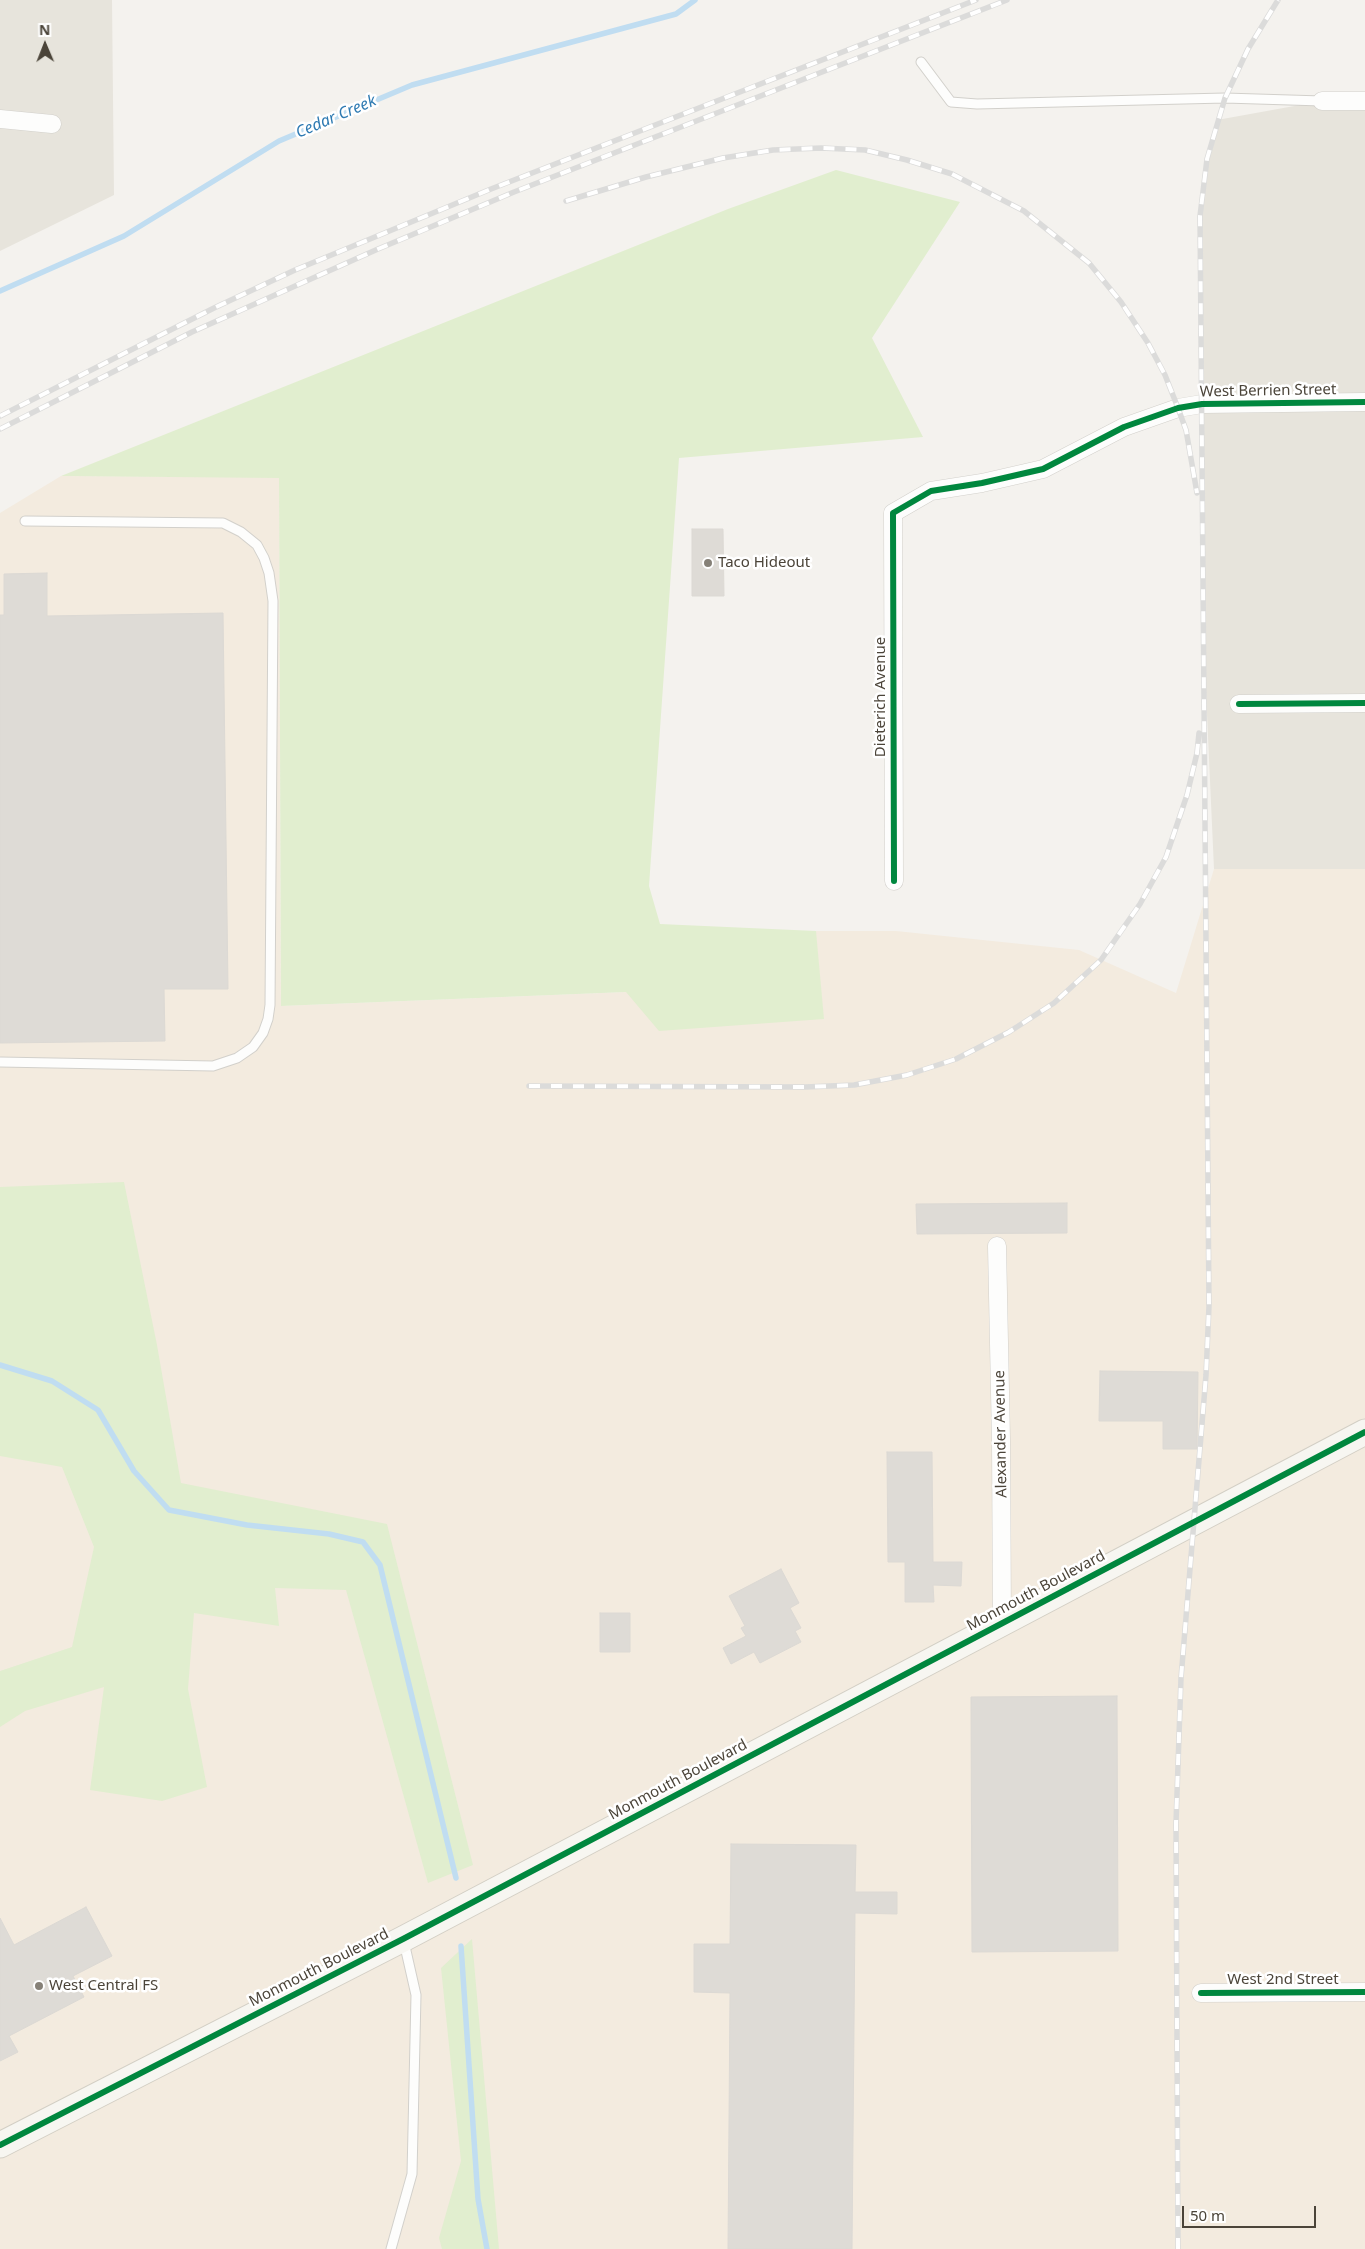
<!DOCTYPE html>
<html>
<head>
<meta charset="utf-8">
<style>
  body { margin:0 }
  #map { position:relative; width:1365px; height:2249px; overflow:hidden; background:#f4f2ee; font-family:"Noto Sans",sans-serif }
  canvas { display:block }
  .north { position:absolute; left:20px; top:20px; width:50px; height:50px; -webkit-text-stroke:4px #fff; paint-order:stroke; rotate:359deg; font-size:14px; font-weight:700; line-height:20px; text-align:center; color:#4b4439 }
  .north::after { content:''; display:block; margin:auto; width:18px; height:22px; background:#4b4439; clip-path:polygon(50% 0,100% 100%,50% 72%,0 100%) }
  .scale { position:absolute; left:1182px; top:2206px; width:134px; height:22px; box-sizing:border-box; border:2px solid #4b4439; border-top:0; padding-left:6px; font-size:15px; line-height:18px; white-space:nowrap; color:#4b4439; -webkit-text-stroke:4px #fff; paint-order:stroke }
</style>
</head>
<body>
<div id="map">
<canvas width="1365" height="2249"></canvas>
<div class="north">N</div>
<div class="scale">50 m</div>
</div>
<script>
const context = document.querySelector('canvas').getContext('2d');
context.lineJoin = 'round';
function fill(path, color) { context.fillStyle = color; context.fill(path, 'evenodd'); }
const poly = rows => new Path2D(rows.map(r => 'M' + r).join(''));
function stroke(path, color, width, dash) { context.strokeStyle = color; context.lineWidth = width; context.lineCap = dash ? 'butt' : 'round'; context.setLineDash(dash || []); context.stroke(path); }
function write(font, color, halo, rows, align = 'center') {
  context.font = font + ' "Noto Sans",sans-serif'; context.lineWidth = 5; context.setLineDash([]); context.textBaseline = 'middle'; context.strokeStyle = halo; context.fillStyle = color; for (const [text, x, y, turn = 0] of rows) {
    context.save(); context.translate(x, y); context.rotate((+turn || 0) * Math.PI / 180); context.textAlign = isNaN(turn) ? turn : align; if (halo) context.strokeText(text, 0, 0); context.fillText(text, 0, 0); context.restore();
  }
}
const residential = poly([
  [0,0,112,0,114,195,0,251],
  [1322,101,1365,101,1365,869,1214,869,1205,670,1203,563,1200,216,1202,186,1217,120]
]);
const commercial = poly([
  [61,476,279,477,281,1006,626,992,816,931,896,931,1079,950,1176,993,1214,869,1365,869,1365,2249,0,2249,0,513]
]);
const green = poly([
  [836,170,960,202,872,338,923,437,679,458,649,886,660,924,816,931,824,1019,659,1031,626,992,281,1006,279,478,61,476,728,209],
  [124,1182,157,1345,181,1483,387,1524,473,1865,428,1883,346,1590,275,1588,279,1626,194,1613,188,1689,207,1787,162,1801,90,1790,104,1687,25,1711,0,1727,0,1671,72,1647,94,1547,62,1467,0,1456,0,1187],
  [472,1939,499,2249,442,2249,439,2238,461,2161,441,1968]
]);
const stream = poly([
  [0,291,124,236,279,141,412,85,676,14,695,0],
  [0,1365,52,1381,98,1410,134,1471,169,1510,247,1525,329,1534,363,1542,380,1565,456,1878],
  [461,1946,478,2199,487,2249]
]);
const building = poly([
  [692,529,723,529,724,596,692,596,692,529],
  [47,573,47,616,223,613,228,989,164,989,165,1041,0,1043,0,615,4,615,4,574,47,573],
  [1067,1203,1067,1233,917,1234,916,1204,1067,1203],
  [1100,1371,1198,1372,1197,1449,1163,1449,1163,1421,1099,1421,1100,1371],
  [887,1452,932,1452,933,1562,962,1562,961,1586,933,1585,934,1602,905,1602,905,1562,888,1562,887,1452],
  [781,1569,799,1603,790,1608,801,1628,795,1631,801,1642,760,1663,754,1652,731,1664,723,1648,746,1636,741,1628,745,1626,729,1596,781,1569],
  [600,1613,630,1613,630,1652,600,1652,600,1613],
  [1117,1696,1118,1951,972,1952,971,1697,1117,1696],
  [731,1844,856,1845,855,1892,897,1892,897,1914,855,1913,852,2249,728,2249,730,1993,694,1992,694,1944,730,1944,731,1844],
  [86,1907,112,1956,73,1976,84,1997,9,2036,18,2052,0,2061,0,1918,14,1945,86,1907]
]);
const lane = poly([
  [921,62,951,102,977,104,1225,98,1322,101],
  [0,1062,213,1066,237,1058,253,1047,263,1033,268,1019,270,1005,273,601,269,573,264,558,257,545,241,532,223,523,25,521],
  [391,2249,412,2174,416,1995,404,1942]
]);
const street = poly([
  [1322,101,1365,101],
  [0,119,52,124],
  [1239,704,1365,703],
  [894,881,893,513,931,491,982,483,1043,469,1124,427,1178,408,1202,404,1365,402],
  [997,1246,1001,1440,1002,1623],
  [1201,1993,1365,1992]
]);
const secondary = poly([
  [0,2145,403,1939,1365,1432]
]);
const rail = poly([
  [566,201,646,177,723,158,773,150,821,148,865,150,907,160,952,174,1024,211,1089,263,1121,302,1148,343,1165,375,1178,408,1186,430,1197,493],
  [0,416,214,308,295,270,491,189,976,0],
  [0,429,192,332,378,249,514,192,1007,0],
  [529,1086,805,1087,854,1085,907,1075,956,1059,1009,1032,1054,1003,1101,960,1140,904,1166,857,1187,795,1197,753,1199,733],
  [1178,2249,1176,1823,1181,1678,1206,1375,1209,1306,1200,216,1207,159,1225,98,1248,49,1278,0]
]);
const cycleway = poly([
  [1239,704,1365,703],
  [894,881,893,513,931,491,982,483,1043,469,1124,427,1178,408,1202,404,1365,402],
  [1201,1993,1365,1992],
  [0,2145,403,1939,1365,1432]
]);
const markers = [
  [708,563,5,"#868178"],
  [39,1986,5,"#868178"]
];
const streetNames = [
  ["West Berrien Street",1268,391,-1],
  ["Dieterich Avenue",881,697,-90],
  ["Alexander Avenue",1001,1434,-91],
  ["Monmouth Boulevard",1036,1591,-28],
  ["Monmouth Boulevard",678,1780,-28],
  ["Monmouth Boulevard",319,1968,-27],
  ["West 2nd Street",1283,1980]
];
const poiNames = [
  ["Taco Hideout",718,563],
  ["West Central FS",49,1986]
];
const waterNames = [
  ["Cedar Creek",336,117,-23]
];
fill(residential, '#e7e4dc');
fill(commercial, '#f3ebdf');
fill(green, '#e1eecf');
stroke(stream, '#c0ddf1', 5.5);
fill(building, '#dedbd6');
stroke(building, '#dcd9d4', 1);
stroke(lane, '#d2d0cb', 11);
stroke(street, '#d2d0cb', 19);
stroke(secondary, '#d3cfc5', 27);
stroke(lane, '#fdfdfc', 9);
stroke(street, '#fdfdfc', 18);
stroke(secondary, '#f7f6f1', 25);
stroke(rail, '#dbdbda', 5.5);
stroke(rail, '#fff', 4, [11]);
stroke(cycleway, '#00873e', 6);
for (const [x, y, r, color] of markers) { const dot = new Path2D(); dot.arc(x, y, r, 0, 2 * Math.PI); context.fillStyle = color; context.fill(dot); stroke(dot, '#fff', 2); }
write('15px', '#4b4439', '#fff', streetNames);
write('15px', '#4b4439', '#fff', poiNames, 'left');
write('italic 16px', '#2e7ab2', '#fff', waterNames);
</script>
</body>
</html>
